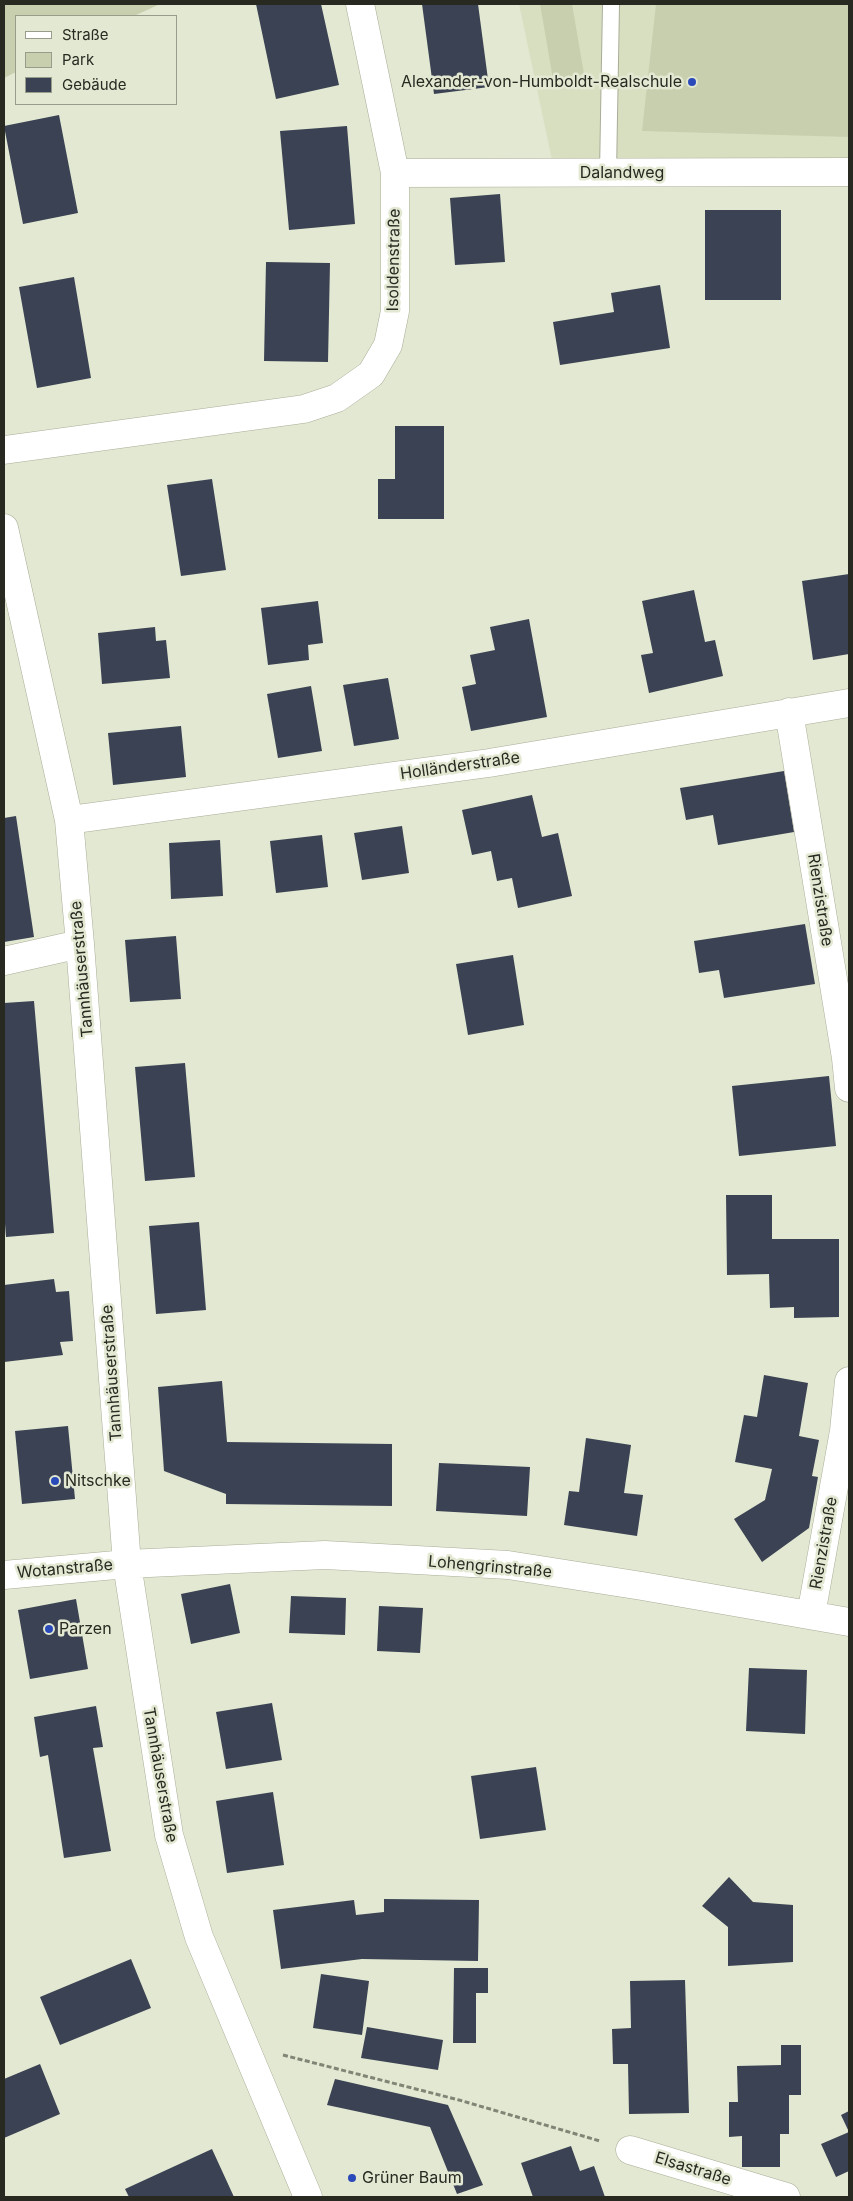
<!DOCTYPE html>
<html>
<head>
<meta charset="utf-8">
<style>
  body { margin:0 }
  #map { position:relative; width:853px; height:2201px; overflow:hidden; background:#e2e8d1; font-family:Inter,sans-serif }
  canvas { display:block }
  .frame { position:absolute; inset:0; border:5px solid #282a22; pointer-events:none }
  .legend { position:absolute; left:15px; top:15px; width:162px; height:90px; box-sizing:border-box; background:#e2e8d1; border:1px solid #989c8b; margin:0; padding:6px 9px; list-style:none; font-size:15px; color:#282a22 }
  .legend li { display:flex; align-items:center; gap:10px; height:25px }
  .legend b { width:25px; border:1px solid #989c8b }
</style>
</head>
<body>
<div id="map">
<canvas width="853" height="2201"></canvas>
<div class="frame"></div>
<ul class="legend">
<li><b style="height:6px;background:#fff"></b>Straße</li>
<li><b style="height:14px;background:#c7cfae"></b>Park</li>
<li><b style="height:14px;background:#3b4253"></b>Gebäude</li>
</ul>
</div>
<script>
const context = document.querySelector('canvas').getContext('2d');
context.lineJoin = 'round';
function fill(path, color) { context.fillStyle = color; context.fill(path, 'evenodd'); }
const poly = rows => new Path2D(rows.map(r => 'M' + r).join(''));
function stroke(path, color, width, dash) { context.strokeStyle = color; context.lineWidth = width; context.lineCap = dash ? 'butt' : 'round'; context.setLineDash(dash || []); context.stroke(path); }
function write(font, color, halo, rows, align = 'center') {
  context.font = font + ' Inter,sans-serif'; context.lineWidth = 5; context.setLineDash([]); context.textBaseline = 'middle'; context.strokeStyle = halo; context.fillStyle = color; for (const [text, x, y, turn = 0] of rows) {
    context.save(); context.translate(x, y); context.rotate((+turn || 0) * Math.PI / 180); context.textAlign = isNaN(turn) ? turn : align; if (halo) context.strokeText(text, 0, 0); context.fillText(text, 0, 0); context.restore();
  }
}
const built = poly([
  [519,4,849,4,849,163,552,160]
]);
const green = poly([
  [4,4,160,4,134,16,16,16,16,72,4,78],
  [540,4,572,4,584,74,553,79],
  [656,4,849,4,849,137,642,131]
]);
const building = poly([
  [256,4,321,4,339,85,276,99],
  [422,4,478,4,489,87,434,94],
  [59,115,78,213,23,224,4,126],
  [347,126,355,224,289,230,280,131],
  [500,194,505,262,455,265,450,198],
  [705,210,781,210,781,300,705,300],
  [266,262,330,263,328,362,264,361],
  [74,277,91,378,37,388,19,287],
  [660,285,670,348,560,365,553,322,614,312,611,293],
  [395,426,444,426,444,519,378,519,378,479,395,479],
  [212,479,226,570,181,576,167,485],
  [849,574,849,654,813,660,802,581],
  [694,590,705,642,715,640,723,676,649,693,641,655,653,653,642,601],
  [318,601,323,643,308,645,309,660,268,665,261,608],
  [529,619,547,717,471,731,462,687,476,684,470,655,495,650,490,627],
  [155,627,156,641,166,640,170,678,102,684,98,633],
  [388,678,399,739,354,746,343,685],
  [311,686,322,751,278,758,267,694],
  [181,726,186,777,113,785,108,733],
  [784,771,794,832,718,845,713,815,686,820,680,788],
  [532,795,542,837,558,833,572,896,518,908,512,878,497,881,491,851,472,855,462,810],
  [16,816,34,937,4,942,4,818],
  [402,826,409,873,362,880,354,833],
  [322,835,328,887,276,893,270,841],
  [220,840,223,896,171,899,169,843],
  [805,924,815,984,724,998,719,970,699,973,694,941],
  [176,936,181,999,130,1002,125,940],
  [513,955,524,1025,468,1035,456,964],
  [34,1001,54,1233,6,1237,4,1211,4,1003],
  [185,1063,195,1177,145,1181,135,1067],
  [829,1076,836,1146,739,1156,732,1086],
  [726,1195,772,1195,772,1239,839,1239,839,1317,794,1318,794,1307,770,1308,769,1274,727,1275],
  [199,1222,206,1310,156,1314,149,1226],
  [54,1279,56,1292,69,1291,73,1341,60,1342,63,1355,4,1362,4,1285],
  [764,1375,808,1383,799,1436,819,1440,812,1476,818,1477,809,1528,762,1562,734,1519,765,1500,772,1469,735,1462,744,1415,757,1417],
  [222,1381,227,1442,392,1444,392,1506,226,1504,226,1494,164,1471,158,1387],
  [68,1426,75,1499,22,1504,15,1431],
  [586,1438,631,1445,624,1493,643,1495,637,1536,564,1525,569,1491,579,1492],
  [439,1463,530,1467,527,1516,436,1511],
  [230,1584,240,1633,191,1644,181,1594],
  [291,1596,346,1598,345,1635,289,1633],
  [76,1599,88,1669,30,1679,18,1610],
  [379,1606,423,1608,420,1653,377,1651],
  [749,1668,807,1670,805,1734,746,1731],
  [272,1703,282,1760,226,1769,216,1712],
  [96,1706,103,1747,93,1748,111,1851,64,1858,48,1755,40,1757,34,1717],
  [536,1767,546,1830,480,1839,471,1776],
  [273,1792,284,1865,227,1873,216,1801],
  [729,1877,753,1902,793,1905,793,1962,728,1966,728,1927,702,1906],
  [384,1899,479,1900,478,1961,362,1959,281,1969,273,1910,354,1900,356,1915,384,1912],
  [131,1959,151,2008,60,2045,40,1997],
  [454,1968,488,1968,488,1993,476,1993,476,2043,453,2043],
  [321,1974,369,1981,362,2035,313,2028],
  [685,1980,689,2113,629,2114,628,2064,613,2064,612,2029,631,2028,630,1981],
  [367,2027,443,2040,438,2070,361,2058],
  [781,2045,801,2045,801,2095,789,2095,789,2134,780,2134,780,2167,742,2167,742,2136,729,2137,729,2102,738,2102,737,2066,781,2065],
  [40,2064,60,2114,4,2138,4,2079],
  [335,2079,448,2105,483,2185,457,2194,430,2127,327,2105],
  [849,2111,849,2171,836,2177,821,2144,849,2132,841,2115],
  [571,2146,580,2171,594,2166,605,2197,533,2197,521,2163],
  [212,2149,234,2197,129,2197,125,2189]
]);
const path = poly([
  [283,2055,459,2100,600,2141]
]);
const service = poly([
  [608,173,611,4]
]);
const minor = poly([
  [395,173,849,172],
  [4,450,304,409,337,398,371,374,388,345,395,311,395,173,360,4],
  [4,528,69,820,80,944,127,1564,169,1835,199,1937,308,2197],
  [789,712,846,1058,849,1088],
  [69,820,489,763,849,703],
  [4,961,80,944],
  [4,1575,127,1564,325,1555,508,1565,642,1586,849,1622],
  [811,1615,844,1431,849,1381],
  [630,2150,786,2197]
]);
const markers = [
  [692,82,5,"#2b4aba"],
  [55,1481,5,"#2b4aba"],
  [49,1629,5,"#2b4aba"],
  [352,2178,5,"#2b4aba"]
];
const poiNames = [
  ["Alexander-von-Humboldt-Realschule",682,82,"right"],
  ["Nitschke",65,1481],
  ["Parzen",59,1629],
  ["Grüner Baum",362,2178]
];
const streetNames = [
  ["Dalandweg",622,173],
  ["Isoldenstraße",394,260,-89],
  ["Holländerstraße",460,766,-8],
  ["Rienzistraße",820,900,81],
  ["Tannhäuserstraße",82,969,-95],
  ["Tannhäuserstraße",112,1373,-94],
  ["Rienzistraße",824,1543,-80],
  ["Lohengrinstraße",490,1567,5],
  ["Wotanstraße",65,1569,-5],
  ["Tannhäuserstraße",160,1775,80],
  ["Elsastraße",693,2169,17]
];
fill(built, '#d8dfc1');
fill(green, '#c7cfae');
fill(building, '#3b4253');
stroke(service, '#a9ad98', 18);
stroke(minor, '#a9ad98', 29);
stroke(path, '#818576', 3, [5, 2.5]);
stroke(service, '#fff', 16);
stroke(minor, '#fff', 28);
for (const [x, y, r, color] of markers) { const dot = new Path2D(); dot.arc(x, y, r, 0, 2 * Math.PI); context.fillStyle = color; context.fill(dot); stroke(dot, '#e2e8d1', 2); }
write('16px', '#282a22', '#e2e8d1', poiNames, 'left');
write('16px', '#282a22', '#e2e8d1', streetNames);
</script>
</body>
</html>
